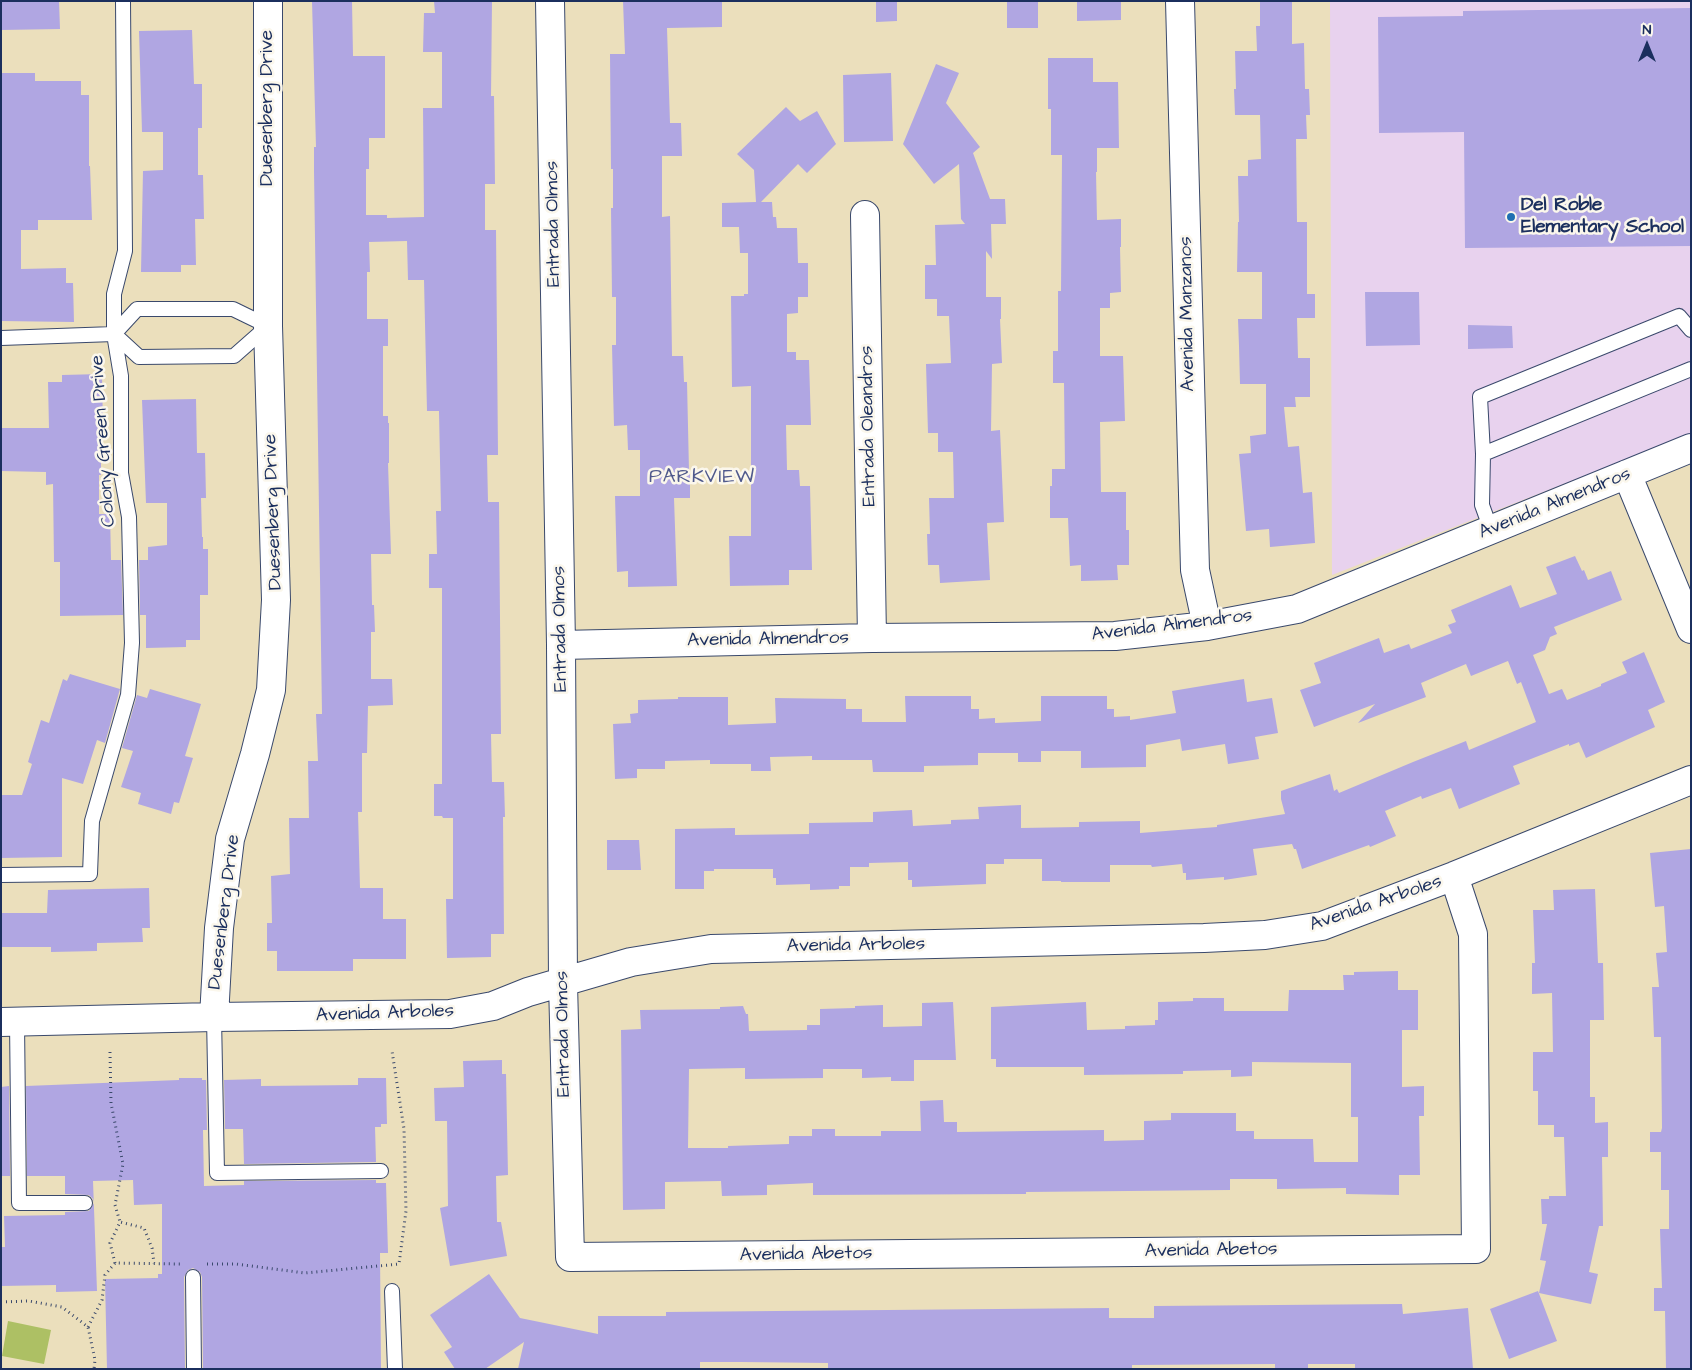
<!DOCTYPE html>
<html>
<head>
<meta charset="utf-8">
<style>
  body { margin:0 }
  #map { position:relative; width:1692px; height:1370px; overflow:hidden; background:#ebdfbc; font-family:"Architects Daughter",sans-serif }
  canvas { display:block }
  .frame { position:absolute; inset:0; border:2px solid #1b2f5e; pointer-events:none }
  .north { position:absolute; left:1622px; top:20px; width:50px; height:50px; -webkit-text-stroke:4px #fbf7ec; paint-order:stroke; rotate:0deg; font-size:14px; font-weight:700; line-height:20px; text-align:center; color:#1b2f5e }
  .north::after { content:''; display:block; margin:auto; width:18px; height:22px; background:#1b2f5e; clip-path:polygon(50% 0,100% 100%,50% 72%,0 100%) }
</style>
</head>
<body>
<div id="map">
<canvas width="1692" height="1370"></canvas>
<div class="frame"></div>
<div class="north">N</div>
</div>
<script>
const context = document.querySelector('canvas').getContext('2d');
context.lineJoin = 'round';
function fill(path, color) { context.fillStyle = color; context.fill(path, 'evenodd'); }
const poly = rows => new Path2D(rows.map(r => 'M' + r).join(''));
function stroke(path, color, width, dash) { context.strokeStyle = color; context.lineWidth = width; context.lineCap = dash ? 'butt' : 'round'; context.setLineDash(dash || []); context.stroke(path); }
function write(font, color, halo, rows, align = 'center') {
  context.font = font + ' "Architects Daughter",sans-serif'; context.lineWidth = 5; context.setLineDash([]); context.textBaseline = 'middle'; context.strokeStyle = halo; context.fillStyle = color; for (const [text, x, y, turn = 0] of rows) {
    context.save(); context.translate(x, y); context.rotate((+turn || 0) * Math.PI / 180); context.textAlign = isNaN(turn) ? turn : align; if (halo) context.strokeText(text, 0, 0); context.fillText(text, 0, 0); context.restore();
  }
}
const built = poly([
  [1330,1,1691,1,1691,434,1332,575]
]);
const green = poly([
  [8,1321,51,1330,44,1364,2,1356]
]);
const building = poly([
  [1,1,59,1,60,29,1,30],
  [312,1,352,1,353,56,385,56,385,138,369,138,369,169,366,169,366,215,387,215,387,218,424,217,423,108,442,108,442,52,423,52,424,13,435,13,434,1,492,1,491,96,494,96,495,184,485,184,485,230,496,230,498,455,487,455,488,502,499,502,501,734,491,734,492,782,504,782,505,817,503,817,504,934,491,934,491,957,447,958,446,899,453,899,453,818,443,818,442,816,434,816,434,784,442,784,442,588,429,588,429,554,437,554,436,511,441,511,439,411,427,411,424,280,408,280,407,241,369,242,370,272,367,272,367,319,388,319,388,346,383,346,383,416,388,416,388,423,389,423,389,463,388,463,391,554,371,554,372,605,374,605,375,632,371,632,371,679,392,679,393,705,368,706,367,753,362,753,362,812,358,812,360,888,383,888,383,919,406,919,406,959,353,959,353,971,277,971,277,951,267,951,267,923,272,923,271,876,290,874,289,818,309,818,308,761,318,761,316,714,322,714,314,171,314,147,316,147],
  [623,1,722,1,722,27,667,28,670,123,681,123,682,156,662,156,662,217,670,216,672,356,683,356,684,382,687,382,689,471,690,471,690,498,674,498,677,586,628,587,628,571,617,572,615,496,640,496,640,450,628,450,627,425,614,426,613,389,612,345,616,345,616,297,612,297,611,208,613,208,613,169,611,169,610,54,625,54],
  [876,1,897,1,897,21,876,22],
  [1007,1,1038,1,1038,28,1007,28],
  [1077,1,1121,1,1121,20,1077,21],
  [1260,1,1292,1,1292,44,1304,43,1305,89,1309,89,1310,115,1306,115,1307,139,1296,139,1297,222,1307,222,1307,294,1315,294,1315,318,1297,318,1298,358,1310,358,1310,397,1295,397,1296,407,1284,407,1288,447,1299,446,1303,493,1312,492,1315,543,1270,547,1269,529,1246,531,1239,454,1251,453,1250,436,1266,434,1266,384,1240,384,1239,346,1238,319,1262,319,1262,272,1237,272,1238,222,1239,222,1238,176,1248,176,1248,160,1261,159,1260,115,1235,115,1234,89,1236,89,1235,51,1257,51,1256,26,1260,26],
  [1691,8,1691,246,1465,248,1464,132,1379,133,1378,17,1463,16,1463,11],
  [192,30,194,84,202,84,202,128,198,128,198,175,203,175,204,219,195,219,196,265,181,265,181,272,141,272,143,171,163,170,163,132,142,132,139,31],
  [1048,58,1093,58,1093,82,1118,82,1119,148,1097,148,1097,172,1096,172,1097,220,1121,219,1121,247,1120,247,1121,292,1110,293,1110,308,1100,308,1100,356,1123,356,1125,421,1100,422,1101,492,1126,492,1126,530,1129,530,1129,565,1117,565,1118,580,1081,581,1081,565,1070,566,1068,518,1050,518,1050,486,1052,486,1052,469,1065,469,1064,383,1053,383,1053,351,1058,351,1058,291,1061,291,1062,155,1051,155,1051,109,1048,109],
  [936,64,959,73,946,103,980,147,973,153,990,199,1005,199,1006,224,991,224,992,259,986,251,986,297,1001,297,1001,319,1000,319,1002,363,992,364,991,431,1000,430,1004,522,987,523,990,580,940,583,939,565,928,565,927,534,930,534,929,498,954,498,953,452,938,452,938,433,928,433,926,364,951,363,949,316,937,316,937,299,925,299,925,265,936,265,935,225,965,224,961,219,959,164,934,184,903,144],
  [1,73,35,73,35,81,81,81,81,95,89,95,89,166,90,166,92,220,38,220,38,230,21,230,21,269,66,268,66,283,73,283,74,322,1,321],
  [891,73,893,141,844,142,843,75],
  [786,107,800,121,817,111,836,144,807,173,798,164,761,202,772,202,773,217,776,217,777,228,797,228,798,263,808,263,808,297,798,297,798,313,787,314,787,352,796,352,796,360,809,360,811,425,786,425,787,470,799,470,800,486,810,486,812,570,789,570,789,585,730,586,729,536,751,536,751,386,732,387,731,296,744,296,744,294,748,294,748,253,740,253,739,227,722,227,722,203,756,202,754,170,737,154],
  [1365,292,1419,292,1420,345,1366,346],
  [1468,325,1512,326,1513,348,1468,349],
  [102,374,103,428,101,428,101,475,99,475,99,514,110,514,111,560,121,560,123,615,60,616,60,562,54,562,53,484,46,485,46,472,1,471,1,428,49,428,48,382,62,382,62,375],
  [196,399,197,453,205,453,206,498,201,498,202,537,203,537,203,549,208,549,208,595,200,595,200,640,186,640,186,647,146,648,146,615,140,615,139,560,148,560,148,547,167,545,167,503,146,503,142,400],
  [1575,556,1582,571,1584,570,1588,580,1611,571,1622,600,1554,627,1557,634,1550,637,1545,650,1533,655,1549,694,1562,689,1567,700,1601,686,1601,684,1627,673,1622,662,1644,652,1665,702,1648,710,1655,727,1586,758,1579,742,1569,746,1569,744,1513,766,1520,784,1459,809,1451,788,1422,799,1421,796,1385,811,1396,836,1370,847,1369,845,1302,869,1296,849,1294,849,1292,844,1253,849,1257,875,1224,880,1224,877,1186,880,1186,873,1183,873,1182,864,1152,867,1151,865,1110,865,1110,882,1061,882,1061,881,1042,881,1042,859,1004,859,1004,864,986,864,986,884,912,887,912,880,908,880,908,862,869,863,869,867,850,867,850,886,839,886,839,889,810,890,810,884,776,885,776,878,773,878,773,869,714,869,714,871,704,871,704,889,675,889,675,829,735,828,735,835,809,834,809,823,873,822,873,812,912,810,913,826,951,824,951,820,979,819,978,807,1021,805,1021,828,1079,827,1079,822,1140,821,1140,833,1217,827,1217,825,1285,814,1281,799,1281,791,1330,774,1334,791,1337,789,1339,793,1413,762,1466,741,1469,750,1536,722,1521,682,1517,684,1508,661,1471,676,1466,664,1421,683,1426,697,1358,723,1375,704,1314,727,1300,690,1321,683,1314,663,1379,638,1384,653,1409,644,1411,649,1452,633,1448,625,1456,622,1451,610,1511,585,1520,608,1557,594,1546,567],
  [70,674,120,689,105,743,97,740,83,784,62,778,62,857,1,858,1,795,22,795,32,764,28,762,41,720,49,723,63,679,67,681],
  [1244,679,1247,702,1272,698,1278,733,1255,737,1259,759,1228,764,1225,744,1182,751,1180,739,1146,745,1146,767,1081,768,1081,751,1041,751,1041,762,1018,762,1018,753,978,753,978,765,924,766,924,772,873,772,872,760,812,760,812,756,770,757,771,771,751,771,751,764,710,764,710,760,665,761,665,769,637,769,637,778,615,779,613,724,631,723,630,714,638,713,638,700,678,699,678,697,728,697,728,725,776,723,775,698,846,699,846,709,862,709,862,722,906,722,905,696,971,696,971,709,979,709,979,719,995,718,995,723,1041,721,1041,696,1107,696,1107,709,1114,709,1114,717,1130,716,1130,720,1176,713,1172,691],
  [150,689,201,704,185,756,193,758,179,803,174,802,171,814,138,804,141,793,121,787,133,751,122,748,137,695,147,698],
  [607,840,639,840,641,870,607,870],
  [1691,849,1691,1369,1666,1369,1665,1311,1654,1311,1654,1288,1662,1288,1660,1229,1669,1229,1669,1190,1661,1190,1661,1152,1650,1152,1650,1132,1661,1132,1662,1128,1661,1037,1654,1037,1652,987,1659,987,1656,953,1667,952,1664,906,1655,907,1650,853],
  [149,888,150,928,142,928,143,942,97,943,97,951,51,952,51,947,1,947,1,913,47,913,48,890],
  [1595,889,1598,963,1603,963,1604,1020,1590,1020,1590,1097,1595,1097,1595,1123,1608,1122,1608,1157,1602,1157,1603,1226,1599,1226,1589,1272,1598,1274,1591,1304,1539,1293,1546,1261,1540,1260,1547,1224,1542,1224,1541,1199,1549,1199,1549,1196,1566,1196,1564,1137,1554,1137,1554,1125,1538,1125,1538,1091,1533,1091,1533,1052,1553,1052,1552,993,1532,994,1532,963,1535,963,1533,910,1554,910,1553,890],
  [1398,971,1398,990,1418,990,1418,1030,1402,1030,1402,1087,1424,1086,1424,1116,1419,1116,1420,1175,1399,1175,1399,1195,1346,1194,1346,1188,1277,1189,1277,1179,1230,1179,1230,1190,1026,1192,1026,1194,813,1195,813,1183,767,1185,767,1195,722,1196,721,1181,665,1182,665,1209,623,1210,621,1030,641,1029,640,1010,720,1009,720,1007,743,1006,746,1014,748,1014,749,1031,807,1030,807,1025,820,1025,820,1009,855,1008,855,1006,883,1005,883,1027,922,1026,922,1003,953,1002,956,1060,914,1060,914,1081,891,1081,891,1077,862,1078,862,1069,823,1069,823,1078,745,1079,745,1068,689,1069,688,1148,728,1148,728,1146,789,1144,789,1136,812,1136,812,1129,835,1129,835,1136,881,1136,881,1131,921,1131,920,1101,943,1100,944,1122,957,1122,957,1132,1104,1130,1104,1141,1144,1140,1144,1121,1171,1120,1171,1113,1236,1113,1236,1131,1254,1131,1254,1139,1313,1139,1314,1162,1358,1162,1358,1117,1351,1117,1351,1063,1252,1062,1252,1076,1231,1077,1231,1070,1183,1071,1183,1074,1084,1075,1084,1067,996,1067,996,1059,991,1059,991,1007,1086,1002,1087,1030,1125,1029,1125,1026,1155,1025,1155,1020,1158,1020,1158,1002,1193,1001,1193,998,1224,998,1224,1011,1288,1011,1289,990,1344,990,1343,975,1354,975,1354,972],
  [502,1060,502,1074,506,1074,508,1175,496,1176,497,1222,501,1222,507,1256,450,1266,440,1208,448,1206,447,1121,435,1121,434,1088,464,1087,463,1061],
  [179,1078,202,1078,202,1080,206,1080,207,1130,203,1130,204,1186,244,1185,244,1181,376,1180,376,1183,386,1183,388,1253,380,1253,381,1369,203,1369,202,1277,200,1272,193,1268,188,1270,184,1277,185,1369,107,1369,105,1279,158,1278,158,1274,162,1274,162,1204,134,1205,133,1180,93,1181,97,1291,56,1292,56,1285,1,1286,1,1247,5,1247,4,1216,65,1215,65,1212,89,1211,94,1203,93,1199,89,1195,65,1194,65,1176,27,1176,26,1086,179,1080],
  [358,1078,386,1078,387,1124,381,1124,381,1127,375,1127,376,1162,244,1164,243,1129,225,1129,224,1080,261,1079,261,1086,358,1085],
  [9,1086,10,1176,1,1176,1,1087],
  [489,1274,520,1318,598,1334,598,1316,666,1316,666,1312,1109,1308,1109,1318,1154,1318,1154,1306,1402,1304,1403,1314,1468,1308,1473,1369,1355,1369,1355,1364,1308,1364,1308,1369,1275,1369,1275,1364,1132,1365,1132,1369,828,1369,828,1363,741,1362,700,1362,700,1369,518,1369,524,1342,485,1369,455,1369,444,1352,452,1347,430,1315],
  [1538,1291,1557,1341,1509,1359,1490,1309]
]);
const path = poly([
  [110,1052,111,1103,123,1164,115,1205,120,1222],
  [115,1263,110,1243,120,1222,144,1228,152,1248,154,1263],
  [207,1264,236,1264,305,1273,399,1264,406,1211,404,1129,392,1051],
  [1,1302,29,1301,62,1307,88,1327,95,1360,94,1369],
  [88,1327,102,1300,105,1275,115,1263,181,1264]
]);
const lane = poly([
  [1,338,114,334,139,357,234,356,268,326,233,309,137,309,114,334],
  [1483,454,1691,369],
  [1491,530,1482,505,1483,454,1480,397,1679,316,1691,330],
  [1,875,90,874,92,821,128,695,132,643,129,517,121,473,121,376,114,334,114,294,125,251,123,1],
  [214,1017,217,1173,381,1171],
  [17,1022,19,1203,85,1203],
  [193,1277,194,1369],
  [392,1291,395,1369]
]);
const street = poly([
  [550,1,561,645,563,983,570,1257,1476,1249,1473,934,1454,876],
  [1180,1,1195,570,1207,626],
  [865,215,872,638],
  [1627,474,1691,629],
  [561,645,872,638,1115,636,1207,626,1297,609,1691,448],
  [214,1017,219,928,230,839,255,754,271,690,276,600,268,326,268,1],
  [1,1022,214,1017,450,1014,493,1006,528,992,631,962,711,949,1204,938,1265,935,1322,926,1454,876,1691,780]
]);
const markers = [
  [1511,217,5,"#1f6fb2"]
];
const streetNames = [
  ["Duesenberg Drive",268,108,-90],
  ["Entrada Olmos",554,224,-91],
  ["Avenida Manzanos",1188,314,-91],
  ["Entrada Oleandros",869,426,-91],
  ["Colony Green Drive",104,441,-94],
  ["Avenida Almendros",1555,504,-22],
  ["Duesenberg Drive",274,512,-92],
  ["Avenida Almendros",1172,626,-7],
  ["Entrada Olmos",561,629,-91],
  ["Avenida Almendros",768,640,-1],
  ["Avenida Arboles",1376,904,-19],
  ["Duesenberg Drive",225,912,-83],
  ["Avenida Arboles",856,946,-1],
  ["Avenida Arboles",385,1014,-2],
  ["Entrada Olmos",564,1034,-91],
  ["Avenida Abetos",1211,1251,-1],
  ["Avenida Abetos",806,1255,-1]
];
const poiNames = [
  ["Del Roble",1521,206],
  ["Elementary School",1521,228]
];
const neighbourhoodNames = [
  ["PARKVIEW",702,478]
];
fill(built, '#e8d2ee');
fill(green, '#adc064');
fill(building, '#b0a6e2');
stroke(lane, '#3a496c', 16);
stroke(street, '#3a496c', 30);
stroke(path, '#3a496c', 3, [1, 4]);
stroke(lane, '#fff', 14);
stroke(street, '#fff', 28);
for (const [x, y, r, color] of markers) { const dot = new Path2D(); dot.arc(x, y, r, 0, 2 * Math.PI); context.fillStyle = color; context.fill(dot); stroke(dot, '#fbf7ec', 2); }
write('19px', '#1b2f5e', '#fbf7ec', streetNames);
write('bold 19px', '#1b2f5e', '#fbf7ec', poiNames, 'left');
context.letterSpacing = '1px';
write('20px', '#4f598c', '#fbf7ec', neighbourhoodNames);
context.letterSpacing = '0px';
</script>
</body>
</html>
